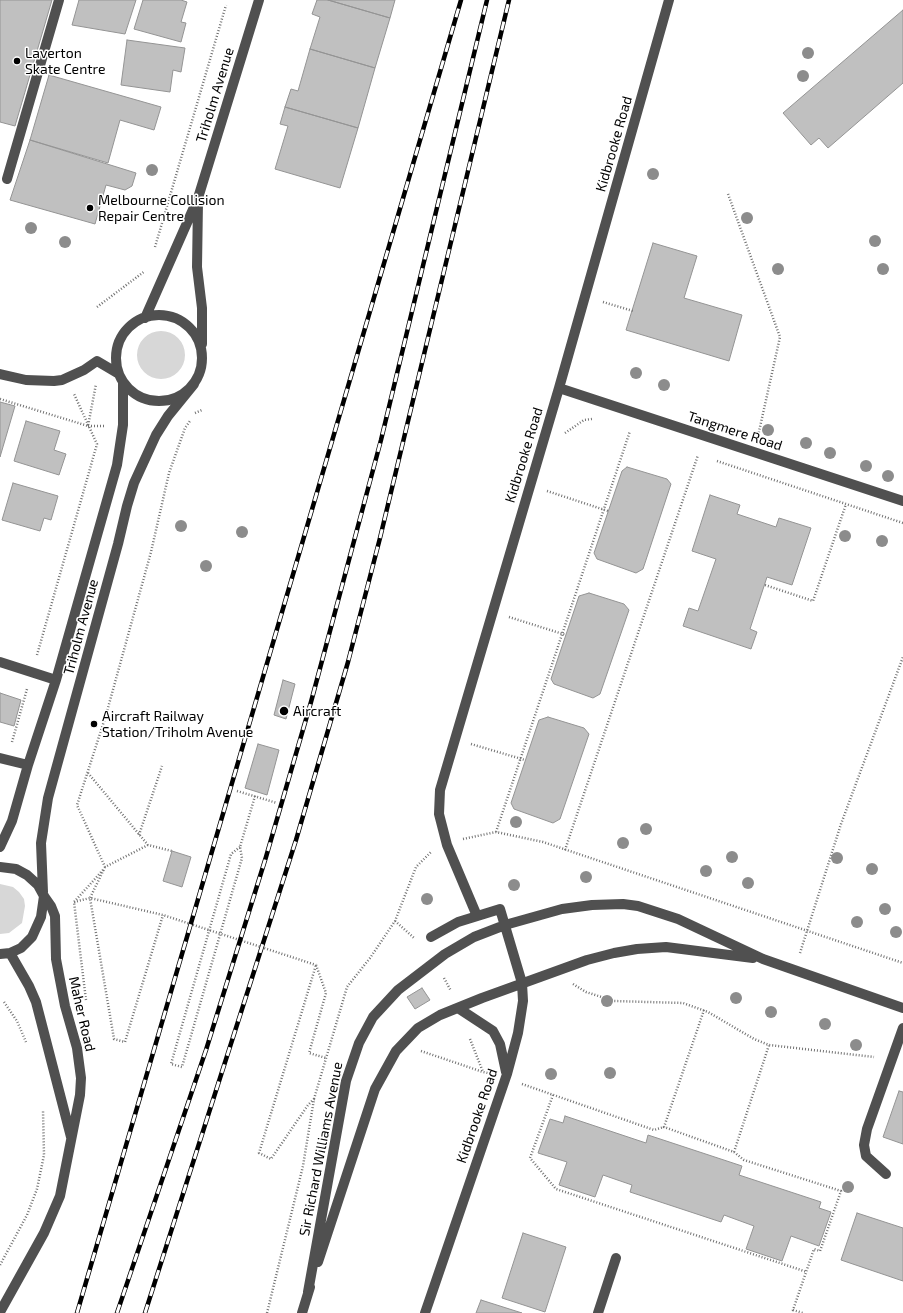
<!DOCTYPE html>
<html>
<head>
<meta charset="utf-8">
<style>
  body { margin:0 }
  canvas { display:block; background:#fff }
</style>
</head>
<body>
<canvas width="903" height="1313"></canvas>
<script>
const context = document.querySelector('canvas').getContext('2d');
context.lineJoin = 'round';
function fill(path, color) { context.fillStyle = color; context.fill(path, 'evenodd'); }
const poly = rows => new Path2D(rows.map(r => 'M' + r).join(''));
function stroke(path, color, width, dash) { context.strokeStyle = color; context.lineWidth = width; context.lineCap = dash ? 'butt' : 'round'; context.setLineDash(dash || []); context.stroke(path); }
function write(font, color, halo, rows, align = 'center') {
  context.font = font + ' "Exo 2",sans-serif'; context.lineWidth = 3; context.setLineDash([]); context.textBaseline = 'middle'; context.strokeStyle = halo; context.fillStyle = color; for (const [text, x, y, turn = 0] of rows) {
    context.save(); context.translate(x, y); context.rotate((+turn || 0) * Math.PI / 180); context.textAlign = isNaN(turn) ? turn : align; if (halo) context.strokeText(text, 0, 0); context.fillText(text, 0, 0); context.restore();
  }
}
const green = poly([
  '137 355a24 24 0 1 1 48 0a24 24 0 1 1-48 0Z',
  [0,884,13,887,19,892,24,899,25,906,22,923,9,933,0,934]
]);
const building = poly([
  [0,0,52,0,15,126,0,122,0,0],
  [79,0,136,0,125,34,72,25,79,0],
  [143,0,181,0,187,2,181,22,186,23,181,42,134,29,143,0],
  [317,0,328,0,390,18,375,68,310,49,320,17,312,14,317,0],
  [328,0,395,0,390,18,328,0],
  [903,10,903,83,828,148,819,138,811,145,783,113,903,10],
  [127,40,185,48,181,72,173,70,170,92,121,85,127,40],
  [310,49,375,68,358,128,285,107,291,89,298,91,310,49],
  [49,75,161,107,154,130,120,120,108,163,30,140,49,75],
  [285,107,358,128,340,188,275,169,288,126,280,124,285,107],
  [30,140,136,173,132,186,125,190,106,185,95,224,10,200,30,140],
  [653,243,697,256,684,298,742,315,729,361,626,330,653,243],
  [0,402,15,406,0,457,0,402],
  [26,421,60,431,54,450,66,454,59,475,14,461,26,421],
  [627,467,667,479,671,484,643,569,636,573,597,559,594,553,622,471,627,467],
  [13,483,58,496,51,520,44,518,40,531,2,520,13,483],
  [710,495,740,505,737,514,776,527,779,518,811,528,792,585,767,577,750,629,757,632,751,649,683,626,689,608,698,611,716,559,692,551,710,495],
  [589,593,624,604,629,610,600,694,593,698,554,684,551,679,579,596,589,593],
  [283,680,295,684,286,719,274,715,283,680],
  [0,693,21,700,14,726,0,722,0,693],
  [548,717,584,728,589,734,560,819,553,823,514,809,511,803,539,720,548,717],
  [258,744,279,750,267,795,245,788,258,744],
  [172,851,191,857,182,887,163,881,172,851],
  [422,988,430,1000,415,1009,407,997,422,988],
  [899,1091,903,1092,903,1144,883,1137,899,1091],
  [565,1116,646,1143,648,1135,742,1166,739,1175,821,1202,819,1208,831,1212,819,1246,791,1236,782,1261,746,1249,754,1226,724,1215,721,1222,630,1192,632,1185,603,1175,595,1197,559,1185,567,1162,538,1153,550,1119,563,1123,565,1116],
  [857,1213,903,1228,903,1281,841,1260,857,1213],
  [523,1233,566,1247,545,1312,502,1298,523,1233],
  [481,1300,522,1313,476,1313,481,1300]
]);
const path = poly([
  [728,194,780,337,758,436],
  [155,247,226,5],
  [603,302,633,311],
  [97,307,145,271],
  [0,399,88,426,96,384],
  [195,413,202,410],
  [88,426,106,426],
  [565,433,584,420,592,419],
  [717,461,903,523],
  [547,491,608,511],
  [765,585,813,601,846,504],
  [509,617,566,635],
  [37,655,97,444,74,394],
  [12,742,27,689],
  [471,744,525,760],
  [88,773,148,845,172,851],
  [237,791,277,803],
  [496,832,630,431],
  [139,835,162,766],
  [463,839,496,832,543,842,903,963],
  [148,845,105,867,77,805,106,715,151,552,169,473,185,428,190,421],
  [240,847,231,854,171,1064,182,1067,242,858,240,847,255,796],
  [565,850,698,455],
  [105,867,90,898,114,1039,125,1042,163,915],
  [74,902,90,898,163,915,316,965],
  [395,921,414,938],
  [800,953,841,824,903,657],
  [316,965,326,993,309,1053,326,1058],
  [444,978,451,991],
  [573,984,586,992,614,1001,683,1003,708,1012,754,1039,769,1045,874,1057],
  [86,1000,74,902,103,870],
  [4,1002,17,1021,26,1042],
  [704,1010,664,1127,734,1152,769,1045],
  [470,1039,483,1072,488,1073],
  [421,1051,483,1072],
  [522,1084,654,1130,664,1127],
  [553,1095,530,1158,556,1189,807,1272],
  [314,1099,347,987,370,958,395,921,416,867,431,852],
  [734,1152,744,1160,841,1191,820,1251,814,1249,793,1310,803,1313],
  [0,1265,27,1215,37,1189,44,1155,43,1110],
  [267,1313,303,1166,314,1099,308,1105,271,1159,259,1153,316,965]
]);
const minor = poly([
  [7,179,59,0],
  [198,202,197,267,202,308,202,344],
  '116 358a43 43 0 1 1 86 0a43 43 0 1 1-86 0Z',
  [145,318,198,198,259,0],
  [0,374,26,380,54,381,62,380,84,370,97,361,119,374],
  [559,388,903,501],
  [0,662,56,680],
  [0,758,28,765],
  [0,847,12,821,28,765,56,680,117,465,123,425,123,382],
  [0,867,16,869,27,875,38,885,44,896,41,917,32,937,21,948,10,953,0,954],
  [43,892,41,843,48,798,118,544,127,506,134,483,156,435,168,416,194,384],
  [477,916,447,845,439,814,440,790,559,388,669,0],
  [10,953,29,986,36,1002,71,1137],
  [458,1008,493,1031,500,1044,506,1072],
  [886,1174,866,1156,864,1145,867,1129,903,1028],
  [318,1262,375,1089,396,1051,418,1028,440,1015,482,998,587,960,614,953,637,949,666,947,753,958],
  [308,1292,346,1081,359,1043,373,1017,398,990,445,954,474,937,505,925,562,909,592,905,623,904,638,906,678,919,763,959,903,1008],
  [0,1312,44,1233,60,1196,80,1095,81,1078,77,1048,65,1006,56,959,55,916,51,906,44,896],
  [302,1313,310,1287],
  [425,1313,507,1074,518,1033,523,1001,522,983,500,909,458,922,431,937],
  [598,1313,616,1258]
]);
const rail = poly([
  [77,1313,461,0],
  [117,1313,206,1050,266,857,311,702,381,440,487,0],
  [145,1313,296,840,348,662,380,538,509,0]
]);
const trees = [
  [808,53],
  [803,76],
  [152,170],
  [653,174],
  [747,218],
  [31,228],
  [875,241],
  [65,242],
  [778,269],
  [883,269],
  [636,373],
  [664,385],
  [768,430],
  [806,443],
  [830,453],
  [866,466],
  [888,476],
  [181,526],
  [242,532],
  [845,536],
  [882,541],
  [206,566],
  [516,822],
  [646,829],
  [623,843],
  [732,857],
  [837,858],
  [872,869],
  [706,871],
  [586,877],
  [748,883],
  [514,885],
  [427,899],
  [885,909],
  [857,922],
  [896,932],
  [736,998],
  [607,1001],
  [771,1012],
  [825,1024],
  [856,1045],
  [610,1073],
  [551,1074],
  [848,1187]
];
const markers = [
  [17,61,4,"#000"],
  [90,208,4,"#000"],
  [284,711,5,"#000"],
  [94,724,4,"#000"]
];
const poiNames = [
  ["Laverton",25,53],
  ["Skate Centre",25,69],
  ["Melbourne Collision",98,200],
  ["Repair Centre",98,216],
  ["Aircraft",293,711],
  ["Aircraft Railway",102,716],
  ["Station/Triholm Avenue",102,732]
];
const streetNames = [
  ["Triholm Avenue",215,95,-73],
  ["Kidbrooke Road",614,144,-74],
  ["Tangmere Road",735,431,18],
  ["Kidbrooke Road",524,455,-73],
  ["Triholm Avenue",81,627,-75],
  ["Maher Road",82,1014,77],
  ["Kidbrooke Road",477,1116,-71],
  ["Sir Richard Williams Avenue",321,1149,-79]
];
fill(green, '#d7d7d7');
fill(building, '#c0c0c0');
stroke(building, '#949494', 1);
stroke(path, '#727272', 2.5, [1, 2]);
stroke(minor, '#505050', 10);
stroke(rail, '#000', 4.5);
stroke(rail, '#fff', 3, [9]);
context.fillStyle = '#8c8c8c';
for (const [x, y] of trees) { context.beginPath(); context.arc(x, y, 6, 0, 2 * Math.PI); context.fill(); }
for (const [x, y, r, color] of markers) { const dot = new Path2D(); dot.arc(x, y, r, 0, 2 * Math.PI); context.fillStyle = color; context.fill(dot); stroke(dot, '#fff', 1.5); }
write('14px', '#000', '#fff', poiNames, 'left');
write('14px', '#000', '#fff', streetNames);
</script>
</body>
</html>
